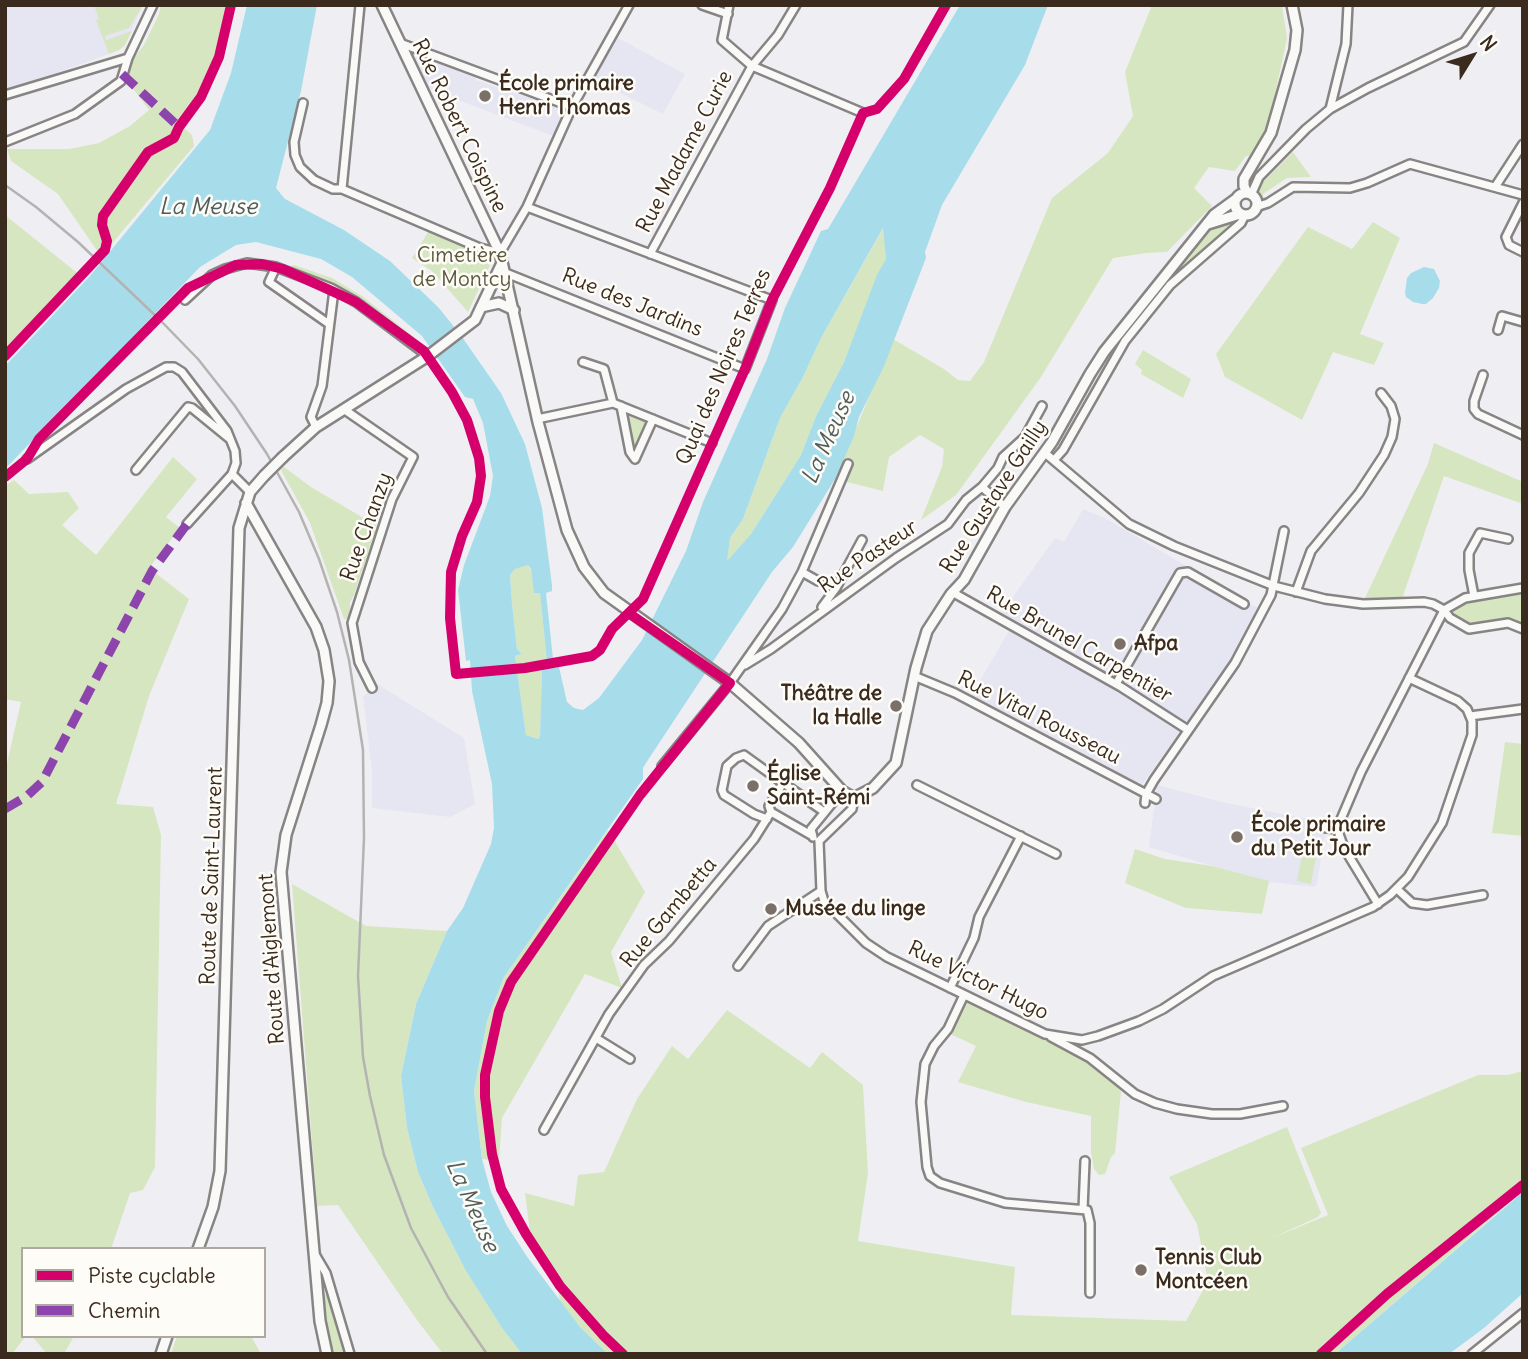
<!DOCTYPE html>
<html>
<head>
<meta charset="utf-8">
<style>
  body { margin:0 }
  #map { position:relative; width:1528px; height:1359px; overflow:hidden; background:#efeff3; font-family:Delius,sans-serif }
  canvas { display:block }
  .frame { position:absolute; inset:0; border:7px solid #3b2a1e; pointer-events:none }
  .legend { position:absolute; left:21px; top:1247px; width:245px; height:91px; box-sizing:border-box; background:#fdfcf7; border:2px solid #afa8a0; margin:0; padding:9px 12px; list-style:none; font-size:21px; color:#3b2a1e }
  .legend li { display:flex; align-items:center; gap:14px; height:35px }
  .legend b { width:35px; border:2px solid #afa8a0 }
  .north { position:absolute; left:1437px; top:21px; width:70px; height:70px; -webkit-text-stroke:5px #fdfcf7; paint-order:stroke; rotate:52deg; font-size:19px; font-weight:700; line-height:28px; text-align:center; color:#3b2a1e }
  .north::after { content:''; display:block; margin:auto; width:24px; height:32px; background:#3b2a1e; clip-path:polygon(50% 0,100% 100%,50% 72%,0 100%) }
</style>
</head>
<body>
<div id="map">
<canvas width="1528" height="1359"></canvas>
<div class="frame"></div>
<ul class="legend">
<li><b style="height:9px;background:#d6006c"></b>Piste cyclable</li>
<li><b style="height:9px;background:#8e44ad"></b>Chemin</li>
</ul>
<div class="north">N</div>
</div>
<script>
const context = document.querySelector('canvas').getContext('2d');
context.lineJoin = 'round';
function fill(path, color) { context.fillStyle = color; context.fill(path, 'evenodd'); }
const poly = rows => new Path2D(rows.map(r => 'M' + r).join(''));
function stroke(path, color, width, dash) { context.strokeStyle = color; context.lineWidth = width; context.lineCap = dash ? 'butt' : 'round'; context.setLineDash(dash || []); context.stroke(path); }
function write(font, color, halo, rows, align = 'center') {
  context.font = font + ' Delius,sans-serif'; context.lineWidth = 5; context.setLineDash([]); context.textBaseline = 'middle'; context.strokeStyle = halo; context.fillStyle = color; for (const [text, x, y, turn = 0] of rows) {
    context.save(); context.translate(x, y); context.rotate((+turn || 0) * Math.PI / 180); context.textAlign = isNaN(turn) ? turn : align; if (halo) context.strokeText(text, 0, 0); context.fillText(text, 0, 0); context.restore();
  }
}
const built = poly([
  [5,5,143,5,125,45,119,50,5,92],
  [618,38,685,74,663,114,593,80],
  [417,55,475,77,476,80,562,109,563,113,553,136,429,89,414,58],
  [1083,509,1103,517,1258,608,1228,664,1142,785,971,696,1013,624,1000,615,1055,538,1064,542],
  [379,685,464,738,475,804,450,817,372,808,372,771,363,696],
  [1157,785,1222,802,1297,817,1327,821,1317,884,1314,887,1263,881,1149,847]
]);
const green = poly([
  [94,5,143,5,129,28,105,36,106,40,132,31,125,45,119,50,109,54,96,20,99,19],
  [161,5,227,5,217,57,198,95,178,123,192,135,194,146,109,247,98,252,58,194,11,161,7,149,69,149,99,143,130,126,149,110,131,86,132,83,126,68,144,45,159,14],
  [1152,5,1282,5,1287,38,1267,132,1254,155,1246,156,1235,171,1209,167,1194,188,1212,206,1167,252,1146,253,1113,258,1041,377,956,495,921,520,942,467,944,449,920,435,889,457,883,491,835,479,893,339,944,369,958,380,970,381,984,362,1052,198,1108,153,1133,116,1125,72],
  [1293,152,1311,177,1287,178,1263,194,1264,199,1258,190,1261,184],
  [5,215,81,276,5,352],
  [1233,218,1239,222,1182,267,1182,264,1212,228],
  [1373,222,1400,238,1360,334,1384,343,1374,365,1333,352,1302,420,1225,377,1216,354,1308,227,1352,249],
  [884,227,886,259,844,362,816,416,801,455,751,534,726,563,730,538,743,519,780,418,803,377,821,338],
  [430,229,491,256,492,261,468,312,432,271,412,258],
  [294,265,332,278,362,296,414,337,423,347,424,351,356,302,283,269],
  [1143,350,1191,379,1183,398,1141,374,1142,370,1135,364],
  [626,415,646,422,635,451],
  [1434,443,1523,482,1523,504,1444,476,1402,599,1365,598,1428,464],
  [173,457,197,479,166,517,180,528,149,568,189,599,149,696,116,804,153,807,161,835,155,1167,143,1190,130,1193,111,1249,23,1249,23,1336,26,1336,12,1354,5,1354,5,772,21,702,5,699,5,486,14,480,29,494,68,492,79,508,62,525,96,555],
  [284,467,311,487,377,526,354,595,350,602,350,614,347,619,344,619,310,523,282,472,281,468],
  [528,564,540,592,547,662,547,669,542,670,540,738,538,739,526,735,515,656,522,654,517,649,512,603,510,575,515,569],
  [1523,592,1523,627,1512,623,1469,627,1453,616,1452,611,1459,603,1472,599],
  [1505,742,1523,744,1523,836,1492,833],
  [608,830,645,892,611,952,622,988,585,974,502,1118,499,1161,482,1159,474,1091,487,1021,504,977],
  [1135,849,1165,859,1212,866,1269,881,1262,914,1186,908,1125,883],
  [1302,855,1316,857,1311,884,1297,881],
  [292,884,366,926,447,931,416,1004,401,1076,407,1128,418,1172,433,1207,466,1271,502,1328,522,1354,443,1354,417,1320,338,1205,317,1206],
  [964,1001,1084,1059,1117,1087,1121,1092,1115,1153,1111,1157,1105,1174,1099,1175,1094,1169,1091,1152,1091,1116,1026,1102,958,1082,976,1046,948,1033],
  [727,1010,810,1068,822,1052,863,1085,868,1173,858,1241,1015,1267,1011,1315,1186,1321,1208,1281,1197,1224,1169,1177,1287,1127,1321,1213,1318,1217,1272,1238,1328,1215,1301,1148,1478,1075,1508,1075,1523,1071,1523,1191,1335,1354,608,1354,580,1327,560,1302,555,1272,530,1232,525,1193,574,1206,578,1175,604,1172,637,1099,672,1046,688,1059],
  [328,1294,336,1325,346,1354,328,1354,330,1352,324,1295],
  [32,1336,74,1336,64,1354,47,1354],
  [177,1336,251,1336,261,1354,171,1354]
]);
const water = poly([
  [247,5,317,5,301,91,276,188,285,199,344,230,390,261,438,307,460,334,501,393,525,444,542,508,552,585,552,591,546,593,554,668,559,667,567,702,574,708,583,710,599,698,642,640,686,551,703,502,767,359,785,308,821,231,828,229,838,212,960,5,1048,5,1025,65,942,205,925,252,926,258,884,366,859,417,854,436,835,479,793,547,772,572,646,763,643,768,643,779,504,977,487,1021,474,1091,482,1159,491,1192,507,1226,528,1258,580,1327,608,1354,522,1354,502,1328,466,1271,433,1207,418,1172,407,1128,401,1076,416,1004,447,931,463,908,491,844,494,828,492,784,472,691,470,660,466,661,458,590,464,565,490,496,493,476,483,423,473,399,465,397,422,336,352,277,321,259,256,242,236,245,200,267,5,469,5,366,89,277,210,130,231,73],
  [883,228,886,259,877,275,844,362,816,416,801,455,751,534,727,561,730,538,743,519,780,418,803,377,821,338],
  [528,565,531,569,534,593,540,593,547,662,547,669,542,670,540,737,538,739,526,735,515,656,522,654,517,649,512,603,510,575,515,569],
  [1424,267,1434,269,1440,281,1439,288,1433,298,1426,304,1422,304,1413,302,1406,297,1405,293,1407,278,1411,273],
  [1523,1192,1523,1293,1484,1328,1449,1354,1335,1354]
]);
const minor = poly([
  [702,5,728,14],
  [729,5,722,40,752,66,863,113],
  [400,43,572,107],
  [5,95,128,58,153,5],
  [303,103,294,142,295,155,300,167,314,180,333,189,342,189,480,248,500,253,527,207,572,107,629,5],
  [1330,109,1346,44,1348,5],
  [5,142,75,114,121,81,128,58],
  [1495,187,1523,144],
  [342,189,360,5],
  [1251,195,1259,177,1306,129,1330,109,1368,88,1464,42,1490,5],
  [1523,203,1506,237,1509,245,1523,252],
  [1256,207,1268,203,1293,187,1350,188,1367,183,1410,164,1523,195],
  [650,254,752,66,778,35,796,5],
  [276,267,269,282,329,324],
  [506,273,745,369,772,300,527,207],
  [185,300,212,275,225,269,247,263,276,267,331,288,356,302,428,356],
  [1498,330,1502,316,1523,322],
  [583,362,604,369,613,403],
  [1483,375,1474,401,1474,409,1478,414,1523,435],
  [621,406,630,452,635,459,653,419],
  [345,410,413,457,392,499,352,623,359,662,372,688],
  [537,419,613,403,712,443],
  [316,427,311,417,322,386,334,290],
  [1045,453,1129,524,1174,546,1274,586,1325,599,1363,604,1424,602,1433,604,1444,610,1465,598,1523,588],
  [27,459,126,389,166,367,174,367,182,372,227,431,235,451,236,463,232,474,187,524],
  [1054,460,1063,450,1125,341,1170,285,1241,223,1245,215],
  [136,470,188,407,192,408,230,439],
  [232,474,250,492],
  [982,487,998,468,1003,457,1025,437,1042,406],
  [802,572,818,581],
  [952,592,1121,687,1188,730],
  [1296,592,1311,551,1359,493,1384,455,1392,437,1395,419,1391,406,1381,393],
  [1474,596,1469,570,1469,553,1480,533,1508,539],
  [822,607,836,588,862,540],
  [745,665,771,649,896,558,948,524,966,500,982,487,1005,507],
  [914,676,955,693,1156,799],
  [1116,684,1180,573,1188,572,1244,604],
  [1470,716,1523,709],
  [662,766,730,683,782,609,802,572,848,464],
  [917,785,1056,854],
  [1145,803,1146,794,1154,780,1235,663,1271,595,1284,531],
  [767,819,754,814,724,795,722,790,727,766,736,758,744,755,783,783],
  [1326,828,1340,829],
  [811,835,771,812,769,806,783,783,823,811],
  [813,837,811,829,842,791],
  [819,841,821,891,824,901,866,943,887,957,1045,1034,1082,1040,1098,1036,1139,1021,1163,1009,1213,976,1373,907,1390,895,1408,877,1442,823,1472,735,1472,721,1467,709,1458,701,1409,678],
  [819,841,852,809,854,798],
  [1397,889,1412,903,1427,905,1483,895],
  [1378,904,1344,848,1339,834,1341,819,1361,772,1440,618,1444,610,1450,618,1469,629,1508,623,1523,629],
  [738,966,768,926,821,891],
  [950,988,974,938,979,917,1021,836],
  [964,995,948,1029,934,1046,925,1064,921,1102,927,1167,930,1176,940,1183,1005,1203,1087,1210,1090,1223,1090,1293],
  [1051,1037,1090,1058,1135,1094,1155,1103,1177,1109,1212,1114,1240,1114,1283,1106],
  [596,1038,630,1059],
  [544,1130,609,1014,644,965,669,941,754,839,771,812],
  [1083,1209,1085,1161],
  [316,1256,326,1273,350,1354],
  [1472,1354,1523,1313]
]);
const tertiary = poly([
  [382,5,500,253,538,422,567,530,584,567,604,593,730,683,799,743,842,791,854,798,873,788,896,763,916,668,927,631,951,594,964,580,1005,507,1052,442,1090,374,1104,352,1214,215,1236,199],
  [1247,193,1244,186,1244,179,1271,133,1295,50,1297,30,1292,5],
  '1235 204a11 11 0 1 1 22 0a11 11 0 1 1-22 0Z',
  [1208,224,1240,214],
  [481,307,499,303,514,310],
  [283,457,316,427,428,356,475,320,502,263],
  [246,503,316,627,324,650,329,681,327,703,321,725,286,835,281,872,320,1321,327,1354],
  [198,1249,213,1207,220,1171,239,528,250,492,264,476],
  [161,1354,167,1336]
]);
const rail = poly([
  [5,185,36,207,78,242,160,320,198,359,235,406,267,454,299,512,319,559,337,612,349,660,363,750,364,838,358,976,363,1057,370,1096,384,1155,411,1228,448,1297,487,1354],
  [1521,1354,1523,1353]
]);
const tertiaryBridge = poly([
  [264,476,283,457]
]);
const quiet = poly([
  [122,74,179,127],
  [5,809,27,796,42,782,152,571,187,524]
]);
const cycleway = poly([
  [5,356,105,250,107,241,102,225,103,216,148,152,174,138,179,127,201,97,219,57,231,5],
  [5,477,27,459,39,439,188,288,236,265,262,264,283,269,356,302,424,351,452,392,467,420,479,458,481,476,477,502,462,536,451,572,450,618,456,674,525,668,592,656,600,650,612,629,643,599,745,369,772,300,830,188,863,113,877,109,904,79,946,5],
  [623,1354,603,1335,560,1286,526,1234,501,1189,492,1154,485,1097,485,1075,499,1011,511,982,640,795,730,683,630,614],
  [1321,1354,1387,1294,1523,1185]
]);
const markers = [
  [485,96,7,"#7a6f69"],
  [1120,644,7,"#7a6f69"],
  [896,706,7,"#7a6f69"],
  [753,786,7,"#7a6f69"],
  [1237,837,7,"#7a6f69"],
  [771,909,7,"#7a6f69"],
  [1141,1270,7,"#7a6f69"]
];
const poiNames = [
  ["École primaire",499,84],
  ["Henri Thomas",499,108],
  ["Afpa",1134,644],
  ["Théâtre de",882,694,"right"],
  ["la Halle",882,718,"right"],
  ["Église",767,774],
  ["Saint-Rémi",767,798],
  ["École primaire",1251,825],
  ["du Petit Jour",1251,849],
  ["Musée du linge",785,909],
  ["Tennis Club",1155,1258],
  ["Montcéen",1155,1282]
];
const streetNames = [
  ["Rue Robert Coispine",459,126,64],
  ["Rue Madame Curie",685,152,-62],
  ["Rue des Jardins",632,303,22],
  ["Quai des Noires Terres",724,367,-67],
  ["Rue Gustave Gailly",994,497,-57],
  ["Rue Chanzy",367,527,-70],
  ["Rue Pasteur",868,557,-34],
  ["Rue Brunel Carpentier",1079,645,30],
  ["Rue Vital Rousseau",1039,718,27],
  ["Route de Saint-Laurent",212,876,-88],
  ["Rue Gambetta",669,913,-50],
  ["Route d'Aiglemont",272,959,-94],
  ["Rue Victor Hugo",978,981,26]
];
const parkNames = [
  ["Cimetière",462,256],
  ["de Montcy",462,280]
];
const waterNames = [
  ["La Meuse",208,207],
  ["La Meuse",829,438,-66],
  ["La Meuse",472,1206,66]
];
fill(built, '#e5e6f2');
fill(green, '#d6e6c0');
fill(water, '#a7ddeb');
stroke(minor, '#878483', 12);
stroke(tertiary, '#878483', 14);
stroke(minor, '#f9f9f8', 7);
stroke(tertiary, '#f9f9f8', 9);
stroke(rail, '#b4b3b1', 2.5);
stroke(tertiaryBridge, '#878483', 14, []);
stroke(tertiaryBridge, '#f9f9f8', 9);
stroke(quiet, '#8e44ad', 9, [18, 9]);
stroke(cycleway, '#d6006c', 10);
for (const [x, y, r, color] of markers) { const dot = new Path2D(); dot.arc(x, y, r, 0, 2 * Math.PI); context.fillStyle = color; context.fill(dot); stroke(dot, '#fdfcf7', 2.5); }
write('bold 21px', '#3b2a1e', '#fdfcf7', poiNames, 'left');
write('21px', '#3b2a1e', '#fdfcf7', streetNames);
write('21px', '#5c573c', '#fdfcf7', parkNames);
write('italic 23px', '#525d5b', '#fdfcf7', waterNames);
</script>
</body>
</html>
